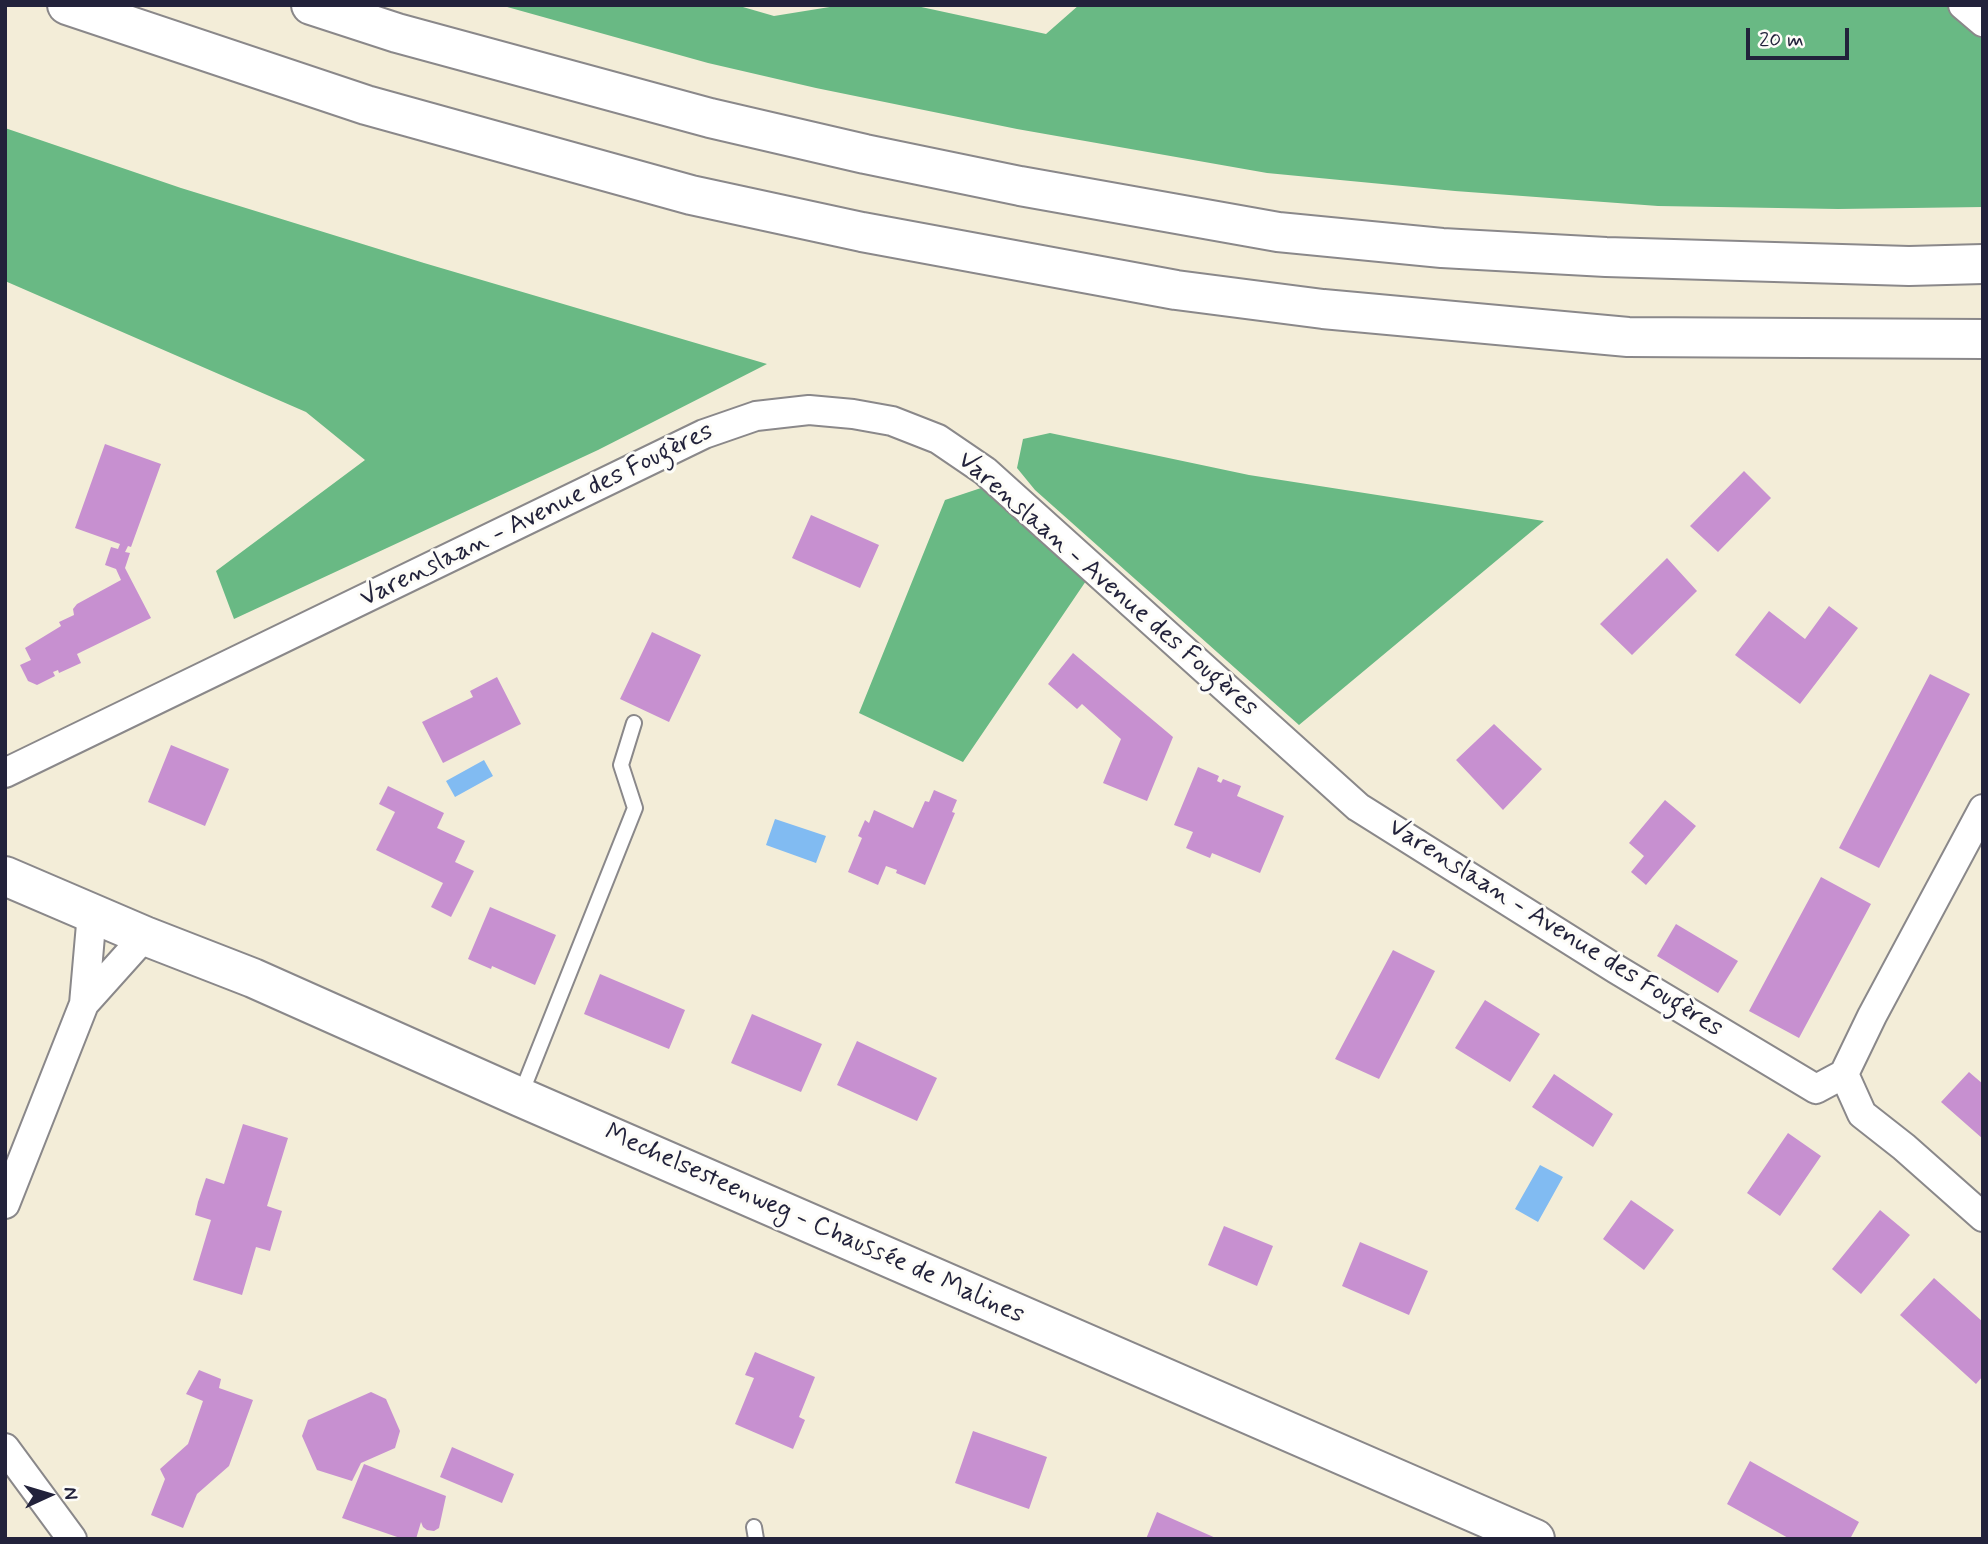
<!DOCTYPE html>
<html>
<head>
<meta charset="utf-8">
<style>
  body { margin:0 }
  #map { position:relative; width:1988px; height:1544px; overflow:hidden; background:#f3edd8; font-family:Mynerve,sans-serif }
  canvas { display:block }
  .frame { position:absolute; inset:0; border:7px solid #22223b; pointer-events:none }
  .north { position:absolute; left:14px; top:1460px; width:70px; height:70px; -webkit-text-stroke:5px #fdfcf7; paint-order:stroke; rotate:86deg; font-size:19px; font-weight:700; line-height:28px; text-align:center; color:#22223b }
  .north::after { content:''; display:block; margin:auto; width:24px; height:32px; background:#22223b; clip-path:polygon(50% 0,100% 100%,50% 72%,0 100%) }
  .scale { position:absolute; left:1746px; top:28px; width:103px; height:32px; box-sizing:border-box; border:4px solid #22223b; border-top:0; padding-left:9px; font-size:21px; line-height:24px; white-space:nowrap; color:#22223b; -webkit-text-stroke:5px #fdfcf7; paint-order:stroke }
</style>
</head>
<body>
<div id="map">
<canvas width="1988" height="1544"></canvas>
<div class="frame"></div>
<div class="north">N</div>
<div class="scale">20 m</div>
</div>
<script>
const context = document.querySelector('canvas').getContext('2d');
context.lineJoin = 'round';
function fill(path, color) { context.fillStyle = color; context.fill(path, 'evenodd'); }
const poly = rows => new Path2D(rows.map(r => 'M' + r).join(''));
function stroke(path, color, width, dash) { context.strokeStyle = color; context.lineWidth = width; context.lineCap = dash ? 'butt' : 'round'; context.setLineDash(dash || []); context.stroke(path); }
function write(font, color, halo, rows, align = 'center') {
  context.font = font + ' Mynerve,sans-serif'; context.lineWidth = 6; context.setLineDash([]); context.textBaseline = 'middle'; context.strokeStyle = halo; context.fillStyle = color; for (const [text, x, y, turn = 0] of rows) {
    context.save(); context.translate(x, y); context.rotate((+turn || 0) * Math.PI / 180); context.textAlign = isNaN(turn) ? turn : align; if (halo) context.strokeText(text, 0, 0); context.fillText(text, 0, 0); context.restore();
  }
}
const forest = poly([
  [500,5,736,5,774,16,842,5,912,5,1046,34,1079,5,1983,5,1983,207,1838,209,1658,206,1455,191,1267,173,1017,129,816,88,708,63],
  [5,128,181,188,424,263,767,364,598,450,234,619,216,571,365,460,306,412,5,281],
  [1050,433,1249,475,1544,521,1299,725,1035,490,1017,468,1023,439],
  [981,488,1088,578,963,762,859,713,945,500]
]);
const water = poly([
  [484,760,493,776,455,797,446,781],
  [775,819,826,836,816,863,766,845],
  [1540,1165,1563,1177,1538,1222,1515,1209]
]);
const building = poly([
  [105,444,161,464,131,547,128,546,125,552,130,553,125,568,151,618,77,654,81,663,59,673,58,670,53,672,55,676,37,685,28,681,20,665,31,660,25,648,61,626,59,622,74,615,73,609,77,604,121,580,116,569,105,565,111,547,118,549,120,544,75,528],
  [1744,471,1771,498,1718,552,1690,526],
  [811,515,879,545,860,588,792,558],
  [1667,558,1697,591,1632,655,1600,624],
  [1829,606,1858,628,1800,704,1735,655,1769,611,1805,639],
  [652,632,701,655,669,722,620,699],
  [1073,653,1173,737,1147,801,1103,783,1121,739,1082,704,1077,709,1048,684],
  [1930,674,1970,694,1879,868,1839,848],
  [497,677,521,724,443,763,422,722,473,697,470,691],
  [1494,724,1542,769,1503,810,1456,760],
  [171,745,229,769,205,826,148,802],
  [1198,767,1219,776,1217,781,1221,783,1223,779,1241,786,1237,796,1284,816,1260,873,1212,853,1210,858,1186,848,1193,832,1174,825],
  [388,786,444,813,437,828,465,841,455,862,474,871,451,917,431,907,443,883,376,850,395,812,379,804],
  [934,790,957,800,952,812,955,813,925,885,896,873,897,870,886,866,878,885,848,872,862,838,858,836,865,820,869,823,874,810,913,828,925,801,929,802],
  [1665,800,1696,826,1646,885,1631,872,1644,856,1629,843],
  [1821,877,1871,904,1799,1038,1749,1011],
  [490,907,556,935,535,985,492,966,491,969,468,959],
  [1676,924,1738,961,1718,993,1657,956],
  [1393,950,1435,971,1379,1079,1335,1059],
  [600,974,685,1010,669,1049,584,1014],
  [1485,1000,1540,1034,1510,1082,1455,1048],
  [752,1014,822,1044,801,1092,731,1063],
  [857,1041,937,1078,917,1121,837,1085],
  [1969,1072,1983,1084,1983,1139,1941,1102],
  [1554,1074,1613,1114,1593,1147,1532,1107],
  [243,1124,288,1138,267,1206,282,1211,270,1251,256,1247,242,1295,193,1280,211,1220,195,1215,198,1202,206,1178,224,1184],
  [1788,1133,1821,1156,1780,1216,1747,1193],
  [1631,1200,1674,1230,1644,1270,1603,1239],
  [1880,1210,1910,1235,1861,1294,1832,1269],
  [1224,1226,1273,1246,1257,1286,1208,1265],
  [1360,1242,1428,1271,1409,1315,1342,1286],
  [1934,1278,1983,1322,1983,1376,1976,1384,1900,1315],
  [755,1352,815,1377,799,1417,805,1420,793,1449,735,1424,754,1378,745,1375],
  [199,1370,221,1379,219,1388,253,1400,229,1466,197,1494,183,1528,151,1515,165,1479,160,1469,188,1444,203,1401,186,1394],
  [371,1392,386,1399,400,1431,395,1448,361,1463,352,1481,317,1470,302,1436,308,1420],
  [973,1431,1047,1457,1029,1509,955,1483],
  [452,1447,514,1474,502,1503,440,1477],
  [1750,1461,1859,1522,1850,1539,1790,1539,1727,1504],
  [364,1464,446,1496,439,1528,434,1531,427,1530,423,1527,421,1522,416,1539,403,1539,342,1518],
  [1157,1512,1218,1539,1146,1539]
]);
const lane = poly([
  [521,1094,635,808,621,765,634,723],
  [754,1527,756,1539]
]);
const street = poly([
  [1963,5,1983,22],
  [5,773,704,434,756,416,809,410,853,414,892,421,938,439,985,471,1358,807,1616,969,1816,1089,1844,1074],
  [1983,809,1872,1016,1844,1074,1862,1114,1904,1147,1983,1217],
  [84,1004,145,936],
  [5,1204,84,1004,92,913],
  [5,1448,72,1539]
]);
const secondary = poly([
  [5,876,145,936,253,978,520,1097,1535,1539]
]);
const highway = poly([
  [67,5,366,105,691,195,862,232,1176,290,1323,309,1628,337,1983,339],
  [311,5,397,33,710,118,865,154,1020,186,1278,232,1442,248,1606,257,1909,266,1983,264]
]);
const streetNames = [
  ["Varenslaan - Avenue des Fougères",537,516,-26],
  ["Varenslaan - Avenue des Fougères",1107,585,41],
  ["Varenslaan - Avenue des Fougères",1555,929,32],
  ["Mechelsesteenweg - Chaussée de Malines",814,1225,24]
];
fill(forest, '#69b984');
fill(water, '#81bbf2');
fill(building, '#c790d0');
stroke(lane, '#8a888a', 18);
stroke(street, '#8a888a', 32);
stroke(secondary, '#8a888a', 42);
stroke(highway, '#8a888a', 42);
stroke(lane, '#fff', 14);
stroke(street, '#fff', 28);
stroke(secondary, '#fff', 38);
stroke(highway, '#fff', 38);
write('26px', '#22223b', '#fdfcf7', streetNames);
</script>
</body>
</html>
